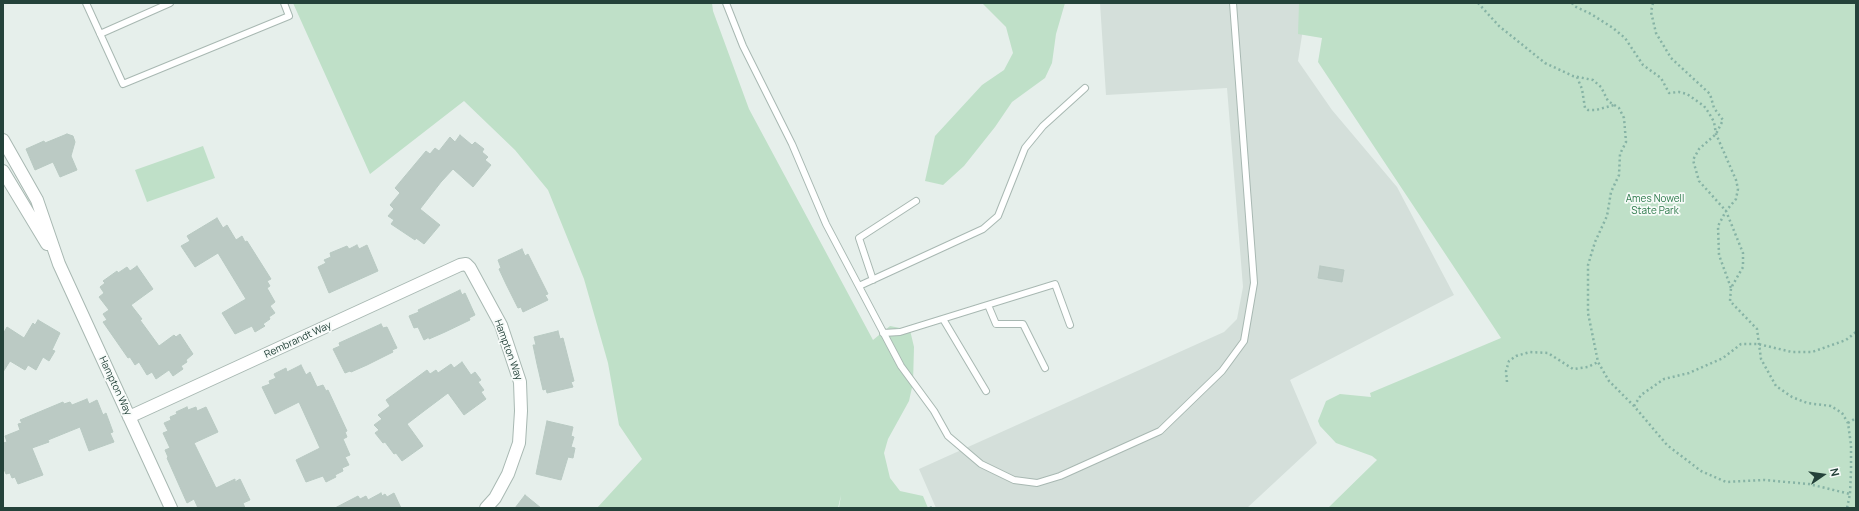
<!DOCTYPE html>
<html>
<head>
<meta charset="utf-8">
<style>
  body { margin:0 }
  #map { position:relative; width:1859px; height:511px; overflow:hidden; background:#e6efeb; font-family:Manrope,sans-serif }
  canvas { display:block }
  .frame { position:absolute; inset:0; border:4px solid #24423a; pointer-events:none }
  .north { position:absolute; left:1803px; top:455px; width:40px; height:40px; -webkit-text-stroke:3px #f7fbf9; paint-order:stroke; rotate:77deg; font-size:11px; font-weight:700; line-height:16px; text-align:center; color:#24423a }
  .north::after { content:''; display:block; margin:auto; width:14px; height:18px; background:#24423a; clip-path:polygon(50% 0,100% 100%,50% 72%,0 100%) }
</style>
</head>
<body>
<div id="map">
<canvas width="1859" height="511"></canvas>
<div class="frame"></div>
<div class="north">N</div>
</div>
<script>
const context = document.querySelector('canvas').getContext('2d');
context.lineJoin = 'round';
function fill(path, color) { context.fillStyle = color; context.fill(path, 'evenodd'); }
const poly = rows => new Path2D(rows.map(r => 'M' + r).join(''));
function stroke(path, color, width, dash) { context.strokeStyle = color; context.lineWidth = width; context.lineCap = dash ? 'butt' : 'round'; context.setLineDash(dash || []); context.stroke(path); }
function write(font, color, halo, rows, align = 'center') {
  context.font = font + ' Manrope,sans-serif'; context.lineWidth = 3.5; context.setLineDash([]); context.textBaseline = 'middle'; context.strokeStyle = halo; context.fillStyle = color; for (const [text, x, y, turn = 0] of rows) {
    context.save(); context.translate(x, y); context.rotate((+turn || 0) * Math.PI / 180); context.textAlign = isNaN(turn) ? turn : align; if (halo) context.strokeText(text, 0, 0); context.fillText(text, 0, 0); context.restore();
  }
}
const built = poly([
  [1100,3,1307,3,1298,61,1332,110,1397,187,1454,295,1290,380,1317,443,1247,508,936,508,919,469,1224,332,1237,319,1243,287,1227,88,1106,95]
]);
const green = poly([
  [293,3,712,3,713,11,749,109,873,340,890,326,910,330,914,347,913,383,909,401,888,439,884,453,890,478,900,491,923,496,928,508,839,508,841,495,838,508,597,508,642,459,619,425,608,363,584,279,548,190,515,150,464,101,370,174],
  [982,3,1065,3,1056,34,1052,63,1045,78,1012,102,995,127,964,166,943,185,925,181,935,136,982,85,1004,70,1013,53,1006,27],
  [1299,3,1856,3,1856,508,1328,508,1377,460,1372,456,1336,443,1320,426,1318,421,1326,401,1340,394,1371,397,1370,393,1501,338,1318,62,1322,38,1298,34],
  [203,146,215,178,147,202,135,170]
]);
const building = poly([
  [67,134,73,136,75,142,71,156,77,170,60,177,53,162,35,170,26,149,44,141,45,143,67,134],
  [460,135,472,145,475,142,484,149,482,152,488,157,485,160,491,165,473,187,453,169,441,182,420,209,440,225,424,244,416,238,415,240,391,224,394,220,388,216,394,209,390,205,400,193,395,188,426,151,430,154,435,148,439,151,450,137,455,142,460,135],
  [217,218,223,228,227,225,236,240,242,236,245,242,247,241,271,279,267,281,270,286,267,288,275,302,270,306,275,313,269,317,270,319,263,324,265,326,255,332,252,326,235,334,222,313,246,299,218,253,195,267,181,246,190,241,187,236,217,218],
  [357,245,359,249,367,245,378,271,329,293,318,267,326,263,324,260,331,257,330,253,347,246,349,249,357,245],
  [522,249,525,256,528,254,548,294,545,295,548,300,523,312,521,307,518,308,506,284,499,269,501,268,498,260,522,249],
  [137,266,153,289,131,305,142,319,140,320,159,346,174,335,176,337,180,334,193,354,186,360,187,362,181,366,183,369,173,376,169,370,156,379,152,372,147,375,139,362,135,365,130,357,128,358,103,322,107,320,103,314,109,310,99,297,104,293,100,287,105,283,103,281,117,271,118,273,127,267,130,271,137,266],
  [1320,266,1344,270,1342,282,1318,278,1320,266],
  [460,290,462,295,465,293,475,315,469,318,470,320,445,332,429,339,429,337,424,340,418,327,414,328,409,316,419,312,418,310,460,290],
  [38,320,60,333,52,350,55,351,49,361,43,357,36,370,28,365,25,370,10,361,3,372,3,334,7,327,24,338,33,323,35,325,38,320],
  [381,324,383,328,387,327,397,348,392,350,393,352,367,365,351,372,350,371,345,373,333,349,340,346,339,343,381,324],
  [558,331,560,339,563,338,574,381,571,382,573,387,547,393,546,389,543,390,537,364,533,345,536,345,534,337,558,331],
  [462,362,471,375,475,372,481,380,478,382,484,390,481,392,486,399,464,415,448,393,424,411,407,424,423,446,402,461,396,453,394,454,385,442,383,443,375,433,379,430,374,425,382,419,378,415,390,406,386,400,427,370,430,374,436,370,438,373,451,364,454,368,462,362],
  [301,365,306,375,310,372,317,387,323,385,326,391,328,390,347,431,345,432,347,437,343,439,350,455,345,457,349,465,342,468,343,471,335,475,336,477,326,482,323,476,306,482,296,460,320,448,299,402,275,414,262,387,270,384,269,381,276,378,274,374,286,368,287,372,301,365],
  [87,399,89,404,97,400,103,415,106,413,113,432,110,433,114,442,89,451,80,427,48,440,49,442,32,448,43,475,18,484,15,477,12,478,10,473,6,474,3,467,3,443,7,442,5,436,20,430,18,424,22,423,20,420,63,402,64,404,70,402,72,405,87,399],
  [187,407,188,410,196,407,197,411,206,407,218,432,194,443,216,488,235,479,235,482,240,479,250,500,243,503,245,508,198,508,194,499,187,503,167,458,168,457,165,450,170,448,163,433,168,431,164,423,171,420,170,417,177,414,176,412,187,407],
  [547,421,573,427,571,436,574,437,571,447,575,448,573,458,568,457,561,480,536,474,547,421],
  [381,493,382,496,385,494,387,497,394,493,401,508,335,508,358,496,360,499,366,496,368,500,381,493],
  [525,495,541,508,515,508,525,495]
]);
const path = poly([
  [1478,3,1499,26,1545,63,1573,76,1593,80,1601,87,1608,101,1619,108,1624,118,1626,142,1620,154,1619,175,1611,192,1607,216,1595,242,1588,265,1588,313,1598,362,1609,381,1634,406,1667,445,1701,471,1726,482,1764,480,1809,484,1850,494],
  [1572,3,1574,6,1591,14,1613,28,1625,38,1643,65,1661,78,1669,93,1679,92,1687,94,1704,106,1709,113,1714,122,1716,134,1736,180,1738,189,1736,199,1726,211,1718,226,1719,255,1731,288],
  [1653,3,1651,12,1656,33,1671,58,1710,94,1714,108,1723,120,1716,134,1699,149,1693,160,1699,181,1726,211,1743,253,1743,267,1731,288,1730,301,1757,329,1761,359,1776,386,1792,397,1807,403,1831,406,1842,413,1848,423,1851,445,1851,471,1850,494,1847,508],
  [1577,77,1582,89,1585,108,1588,110,1596,110,1614,105],
  [1507,382,1506,371,1509,361,1516,356,1530,352,1548,353,1573,369,1588,367,1598,362],
  [1634,406,1641,395,1664,379,1689,373,1723,358,1741,344,1758,344,1792,352,1812,352,1846,340,1856,332],
  [1848,423,1856,418],
  [930,508,933,507]
]);
const service = poly([
  [86,3,123,84,289,16,284,3],
  [726,3,743,46,792,144,826,224,901,366,934,411,948,436,981,464,1014,480,1037,483,1060,476,1160,431,1222,371,1244,341,1254,283,1233,3],
  [100,34,170,3],
  [873,280,859,238,916,201],
  [859,286,983,229,998,216,1025,148,1043,126,1085,88],
  [988,305,996,324,1023,324,1045,368],
  [943,319,986,391],
  [883,333,900,332,1055,284,1070,325]
]);
const minor = poly([
  [3,140,37,200,59,264,171,508],
  [3,171,47,244],
  [129,417,460,265,466,264,470,268,501,325,520,382,521,411,519,443,508,474,495,498,486,508]
]);
const parkNames = [
  ["Ames Nowell",1655,199],
  ["State Park",1655,211]
];
const streetNames = [
  ["Rembrandt Way",298,340,-25],
  ["Hampton Way",508,350,70],
  ["Hampton Way",115,386,65]
];
fill(built, '#d4dfda');
fill(green, '#bfe0c8');
fill(building, '#bbcac4');
stroke(building, '#b8c9c2', 1);
stroke(service, '#a8b8b2', 8);
stroke(minor, '#a8b8b2', 14);
stroke(path, '#86b3a5', 2.5, [2, 3]);
stroke(service, '#fff', 6);
stroke(minor, '#fff', 12);
write('10px', '#2d7a4b', '#f7fbf9', parkNames);
write('10px', '#24423a', '#f7fbf9', streetNames);
</script>
</body>
</html>
